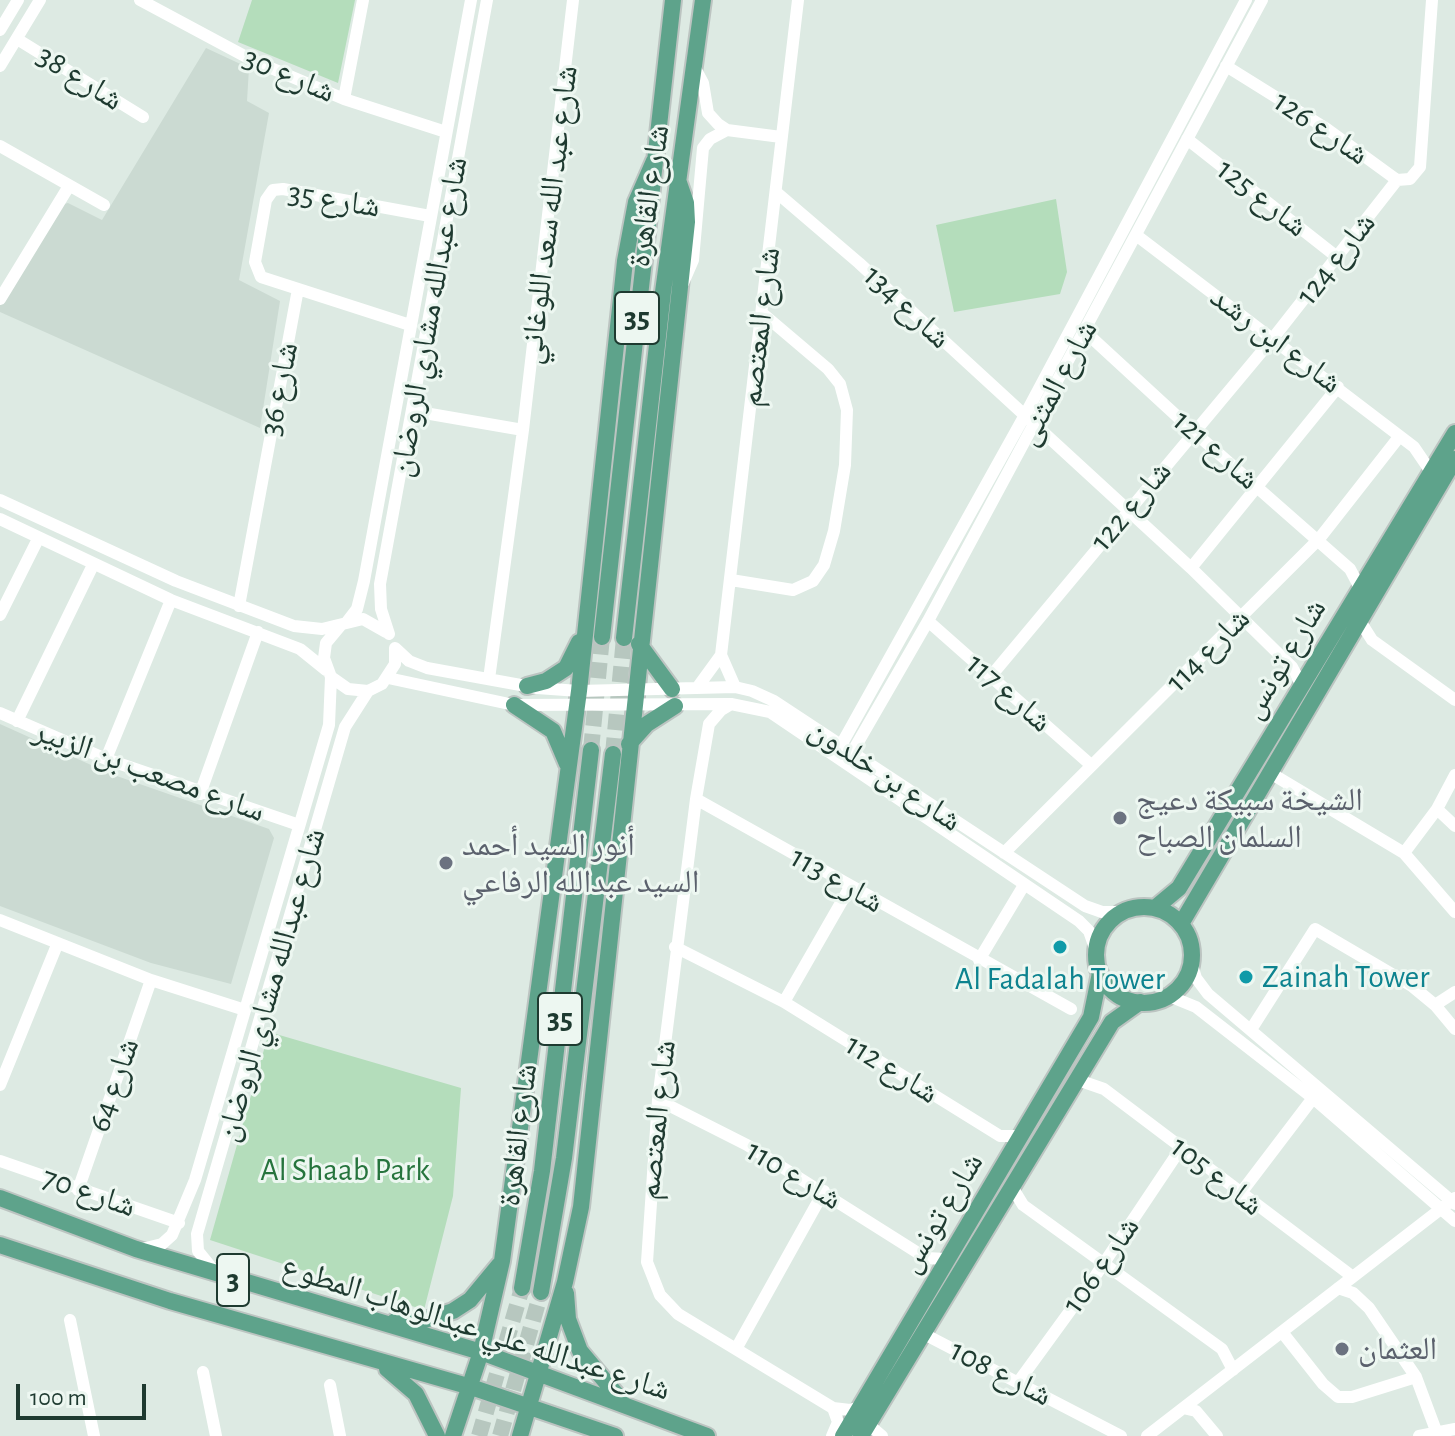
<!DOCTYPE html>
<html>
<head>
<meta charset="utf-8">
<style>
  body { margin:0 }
  #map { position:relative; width:1455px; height:1436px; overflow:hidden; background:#ddeae3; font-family:"Alegreya Sans",sans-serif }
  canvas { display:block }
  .scale { position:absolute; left:16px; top:1384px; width:130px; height:36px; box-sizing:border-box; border:4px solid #1e3a30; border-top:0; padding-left:10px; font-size:24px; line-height:28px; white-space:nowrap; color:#1e3a30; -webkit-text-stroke:6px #edf7f1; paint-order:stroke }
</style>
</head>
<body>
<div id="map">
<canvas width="1455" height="1436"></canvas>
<div class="scale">100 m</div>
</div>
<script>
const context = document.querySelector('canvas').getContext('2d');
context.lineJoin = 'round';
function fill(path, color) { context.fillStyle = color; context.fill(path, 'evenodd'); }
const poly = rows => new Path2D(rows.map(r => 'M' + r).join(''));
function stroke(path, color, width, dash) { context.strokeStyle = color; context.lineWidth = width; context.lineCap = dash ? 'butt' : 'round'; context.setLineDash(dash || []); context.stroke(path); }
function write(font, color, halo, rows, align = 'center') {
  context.font = font + ' "Alegreya Sans","Noto Naskh Arabic",sans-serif'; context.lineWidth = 6; context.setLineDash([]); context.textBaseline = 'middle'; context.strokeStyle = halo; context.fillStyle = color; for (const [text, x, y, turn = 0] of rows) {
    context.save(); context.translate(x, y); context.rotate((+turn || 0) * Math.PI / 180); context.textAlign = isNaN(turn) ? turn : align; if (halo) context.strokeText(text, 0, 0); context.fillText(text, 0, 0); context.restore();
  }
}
const built = poly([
  [206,48,249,68,247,101,269,113,239,280,280,301,260,428,0,312,0,300,60,205,68,203,102,220],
  [0,724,111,774,269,829,274,838,231,984,151,963,0,906]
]);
const green = poly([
  [252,0,355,0,338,83,238,42],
  [1056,199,1067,272,1060,294,954,312,936,225],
  [269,1032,461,1088,453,1196,424,1310,210,1240]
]);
const majorTunnel = poly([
  [591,750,602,637],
  [613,754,624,638],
  [479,1436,522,1288],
  [500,1436,541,1292]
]);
const minor = poly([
  [140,0,252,60,344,99,446,132],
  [0,30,18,0],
  [17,39,143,117],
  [0,66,40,0],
  [1226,66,1327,129,1397,180,1410,179,1420,167,1432,0],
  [695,68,703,83,708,113,718,124,727,130,781,137],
  [344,99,363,0],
  [1187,139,1337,257],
  [0,146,104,205],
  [776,192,859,263,1191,568,1292,667,1301,684],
  [1136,235,1414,447,1431,472],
  [683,283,693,260,703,148,710,139,727,130],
  [0,299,69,186],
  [410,325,261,277,255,262,266,200,273,190,283,189,430,216],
  [1087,328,1093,339,1193,431,1350,569,1360,588],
  [413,411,523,430],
  [0,500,176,581,294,626,322,629,363,619,386,632],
  [0,519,171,600,300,649,326,670],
  [1191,568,1338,387],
  [731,580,793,590,813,581,824,565,834,531,845,465,847,410,840,384,828,369,762,313],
  [239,606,298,289],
  [0,615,38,539],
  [928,621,1091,765],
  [1360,621,1372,640,1455,700],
  [347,622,357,609,364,581,471,0],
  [341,625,326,643,324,658,331,677,348,689,368,691,382,684,395,664,395,648],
  [389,634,381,609,380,584,487,0],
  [395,648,409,661,427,668,537,688,579,691,735,687,752,691,774,701,1085,906,1102,912,1121,912],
  [721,655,735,687],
  [991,676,1274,337,1397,180],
  [388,678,514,705,731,704,770,712,1079,921,1089,931,1096,951],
  [489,679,523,430,573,0],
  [697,688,721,655,798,0],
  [731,704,721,710,709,724,696,799,658,1100,647,1262,660,1295,678,1314,833,1408,850,1410,860,1407],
  [0,713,106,759,299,825],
  [17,721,93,565],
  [835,756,1025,415,1246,0],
  [106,759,171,600],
  [846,763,928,621,1262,0],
  [1272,774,1404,853,1455,912],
  [200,794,258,632],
  [696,799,1071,1009],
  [1437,809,1455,826],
  [1004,853,1319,539,1399,437],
  [1404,853,1437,809,1455,775],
  [0,920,151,980,245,1010],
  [675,947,784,1002,1000,1136,1020,1136],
  [979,960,1024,885],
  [1191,962,1196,978,1208,994,1455,1204],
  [1169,996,1196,1007,1313,1098,1455,1221],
  [784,1002,850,887],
  [1435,1005,1455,992],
  [1252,1028,1315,929,1412,986,1435,1005,1455,1029],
  [1078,1080,1104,1089,1353,1277],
  [0,1085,57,945],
  [658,1100,747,1145,926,1258,946,1259],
  [0,1161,179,1223],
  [1012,1187,1023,1205,1222,1349,1233,1370],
  [78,1190,151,980],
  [1240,1194,1313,1098],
  [142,1249,162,1244,172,1235,195,1180,329,725,331,677],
  [215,1272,198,1251,197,1234,345,727,368,691],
  [1338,1288,1353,1293,1369,1308,1416,1377,1438,1436],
  [70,1320,94,1436],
  [1282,1332,1323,1384,1338,1397,1352,1397,1416,1377],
  [922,1333,1121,1436],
  [736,1349,824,1191],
  [203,1372,216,1436],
  [1019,1381,1094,1278,1181,1148],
  [330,1385,340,1436],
  [1183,1408,1196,1411,1217,1436],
  [868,1424,882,1436],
  [832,1436,838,1422,833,1408],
  [1147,1436,1455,1198],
  [1419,1436,1455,1429]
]);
const major = poly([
  [602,637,673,0],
  [624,638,663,292,703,0],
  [639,644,672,689],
  [527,686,546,681,566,668,579,642],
  [514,705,553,731,567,764],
  [629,744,647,724,675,706],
  '1096 955a48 48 0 1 1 96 0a48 48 0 1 1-96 0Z',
  [1155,908,1179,888,1455,433],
  [1181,924,1455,459],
  [0,1198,136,1249,481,1352,707,1436],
  [0,1245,170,1301,471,1387,615,1436],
  [522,1288,542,1171,591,750],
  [541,1292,564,1158,613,754],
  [566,1293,568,1319,580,1351,621,1400],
  [395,1321,425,1320,453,1311,470,1300,499,1265],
  [387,1369,416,1394,437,1436],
  [453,1436,481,1352,502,1261,579,691,625,261,636,202,654,161],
  [520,1436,565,1282,581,1207,687,222,686,203,678,180],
  [843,1436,1091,1017,1100,973],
  [861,1436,1112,1022,1140,1002]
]);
const markers = [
  [1120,818,8,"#6b7280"],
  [446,863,8,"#6b7280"],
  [1060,947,8,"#0f9aa8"],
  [1246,977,8,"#0f9aa8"],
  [1342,1349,8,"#6b7280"]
];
const shields = [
  [637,318,44],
  [560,1019,44],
  [233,1280,32]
];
const shieldNames = [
  ["35",637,318],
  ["35",560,1019],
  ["3",233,1280]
];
const streetNames = [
  ["شارع 30",289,75,23],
  ["شارع 38",80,78,32],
  ["شارع 126",1321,128,34],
  ["شارع القاهرة",649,196,-82],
  ["شارع 125",1262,198,38],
  ["شارع 35",334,200,9],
  ["شارع عبد الله سعد اللوغاني",549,215,-83],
  ["شارع 124",1336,259,-52],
  ["شارع 134",907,307,43],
  ["شارع عبدالله مشاري الروضان",429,317,-80],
  ["شارع المعتصم",760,327,-83],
  ["شارع ابن رشد",1276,340,37],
  ["شارع المثنى",1057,383,-62],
  ["شارع 36",279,389,-79],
  ["شارع 121",1216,450,41],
  ["شارع 122",1131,506,-50],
  ["شارع 114",1208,650,-45],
  ["شارع تونس",1284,659,-59],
  ["شارع 117",1009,693,41],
  ["سارع مصعب بن الزبير",149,771,20],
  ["شارع بن خلدون",885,775,34],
  ["شارع 113",837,880,30],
  ["شارع عبدالله مشاري الروضان",271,985,-74],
  ["شارع 112",892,1069,32],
  ["شارع 64",114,1085,-71],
  ["شارع المعتصم",657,1120,-84],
  ["شارع القاهرة",518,1135,-83],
  ["شارع 110",794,1175,31],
  ["شارع 105",1217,1176,38],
  ["شارع 70",89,1192,19],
  ["شارع تونس",941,1213,-59],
  ["شارع 106",1101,1265,-55],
  ["شارع عبدالله علي عبدالوهاب المطوع",476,1328,18],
  ["شارع 108",1001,1373,27]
];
const worshipNames = [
  ["الشيخة سبيكة دعيج",1136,800],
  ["السلمان الصباح",1136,837],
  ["أنور السيد أحمد",462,845],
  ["السيد عبدالله الرفاعي",462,882],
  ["العثمان",1358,1349]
];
const cultureNames = [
  ["Zainah Tower",1262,977],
  ["Al Fadalah Tower",1060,979,"center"]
];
const parkNames = [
  ["Al Shaab Park",345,1170]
];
fill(built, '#cbdad2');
fill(green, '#b4ddbb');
stroke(majorTunnel, '#b7c7bf', 16, [16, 8]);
stroke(major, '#bcc4c1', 20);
stroke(minor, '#fff', 12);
stroke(major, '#5ea38b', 16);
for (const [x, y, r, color] of markers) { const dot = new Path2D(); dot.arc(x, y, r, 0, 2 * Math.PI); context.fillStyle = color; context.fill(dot); stroke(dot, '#edf7f1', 3); }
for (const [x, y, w] of shields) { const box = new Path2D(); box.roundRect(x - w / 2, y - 26, w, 52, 6); context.fillStyle = '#edf7f1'; context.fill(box); stroke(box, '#1e3a30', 2); }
write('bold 30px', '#1e3a30', null, shieldNames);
write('32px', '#1e3a30', '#edf7f1', streetNames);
write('32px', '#5b616d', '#edf7f1', worshipNames, 'left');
write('32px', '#0d838f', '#edf7f1', cultureNames, 'left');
write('32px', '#26743d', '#edf7f1', parkNames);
</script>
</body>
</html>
